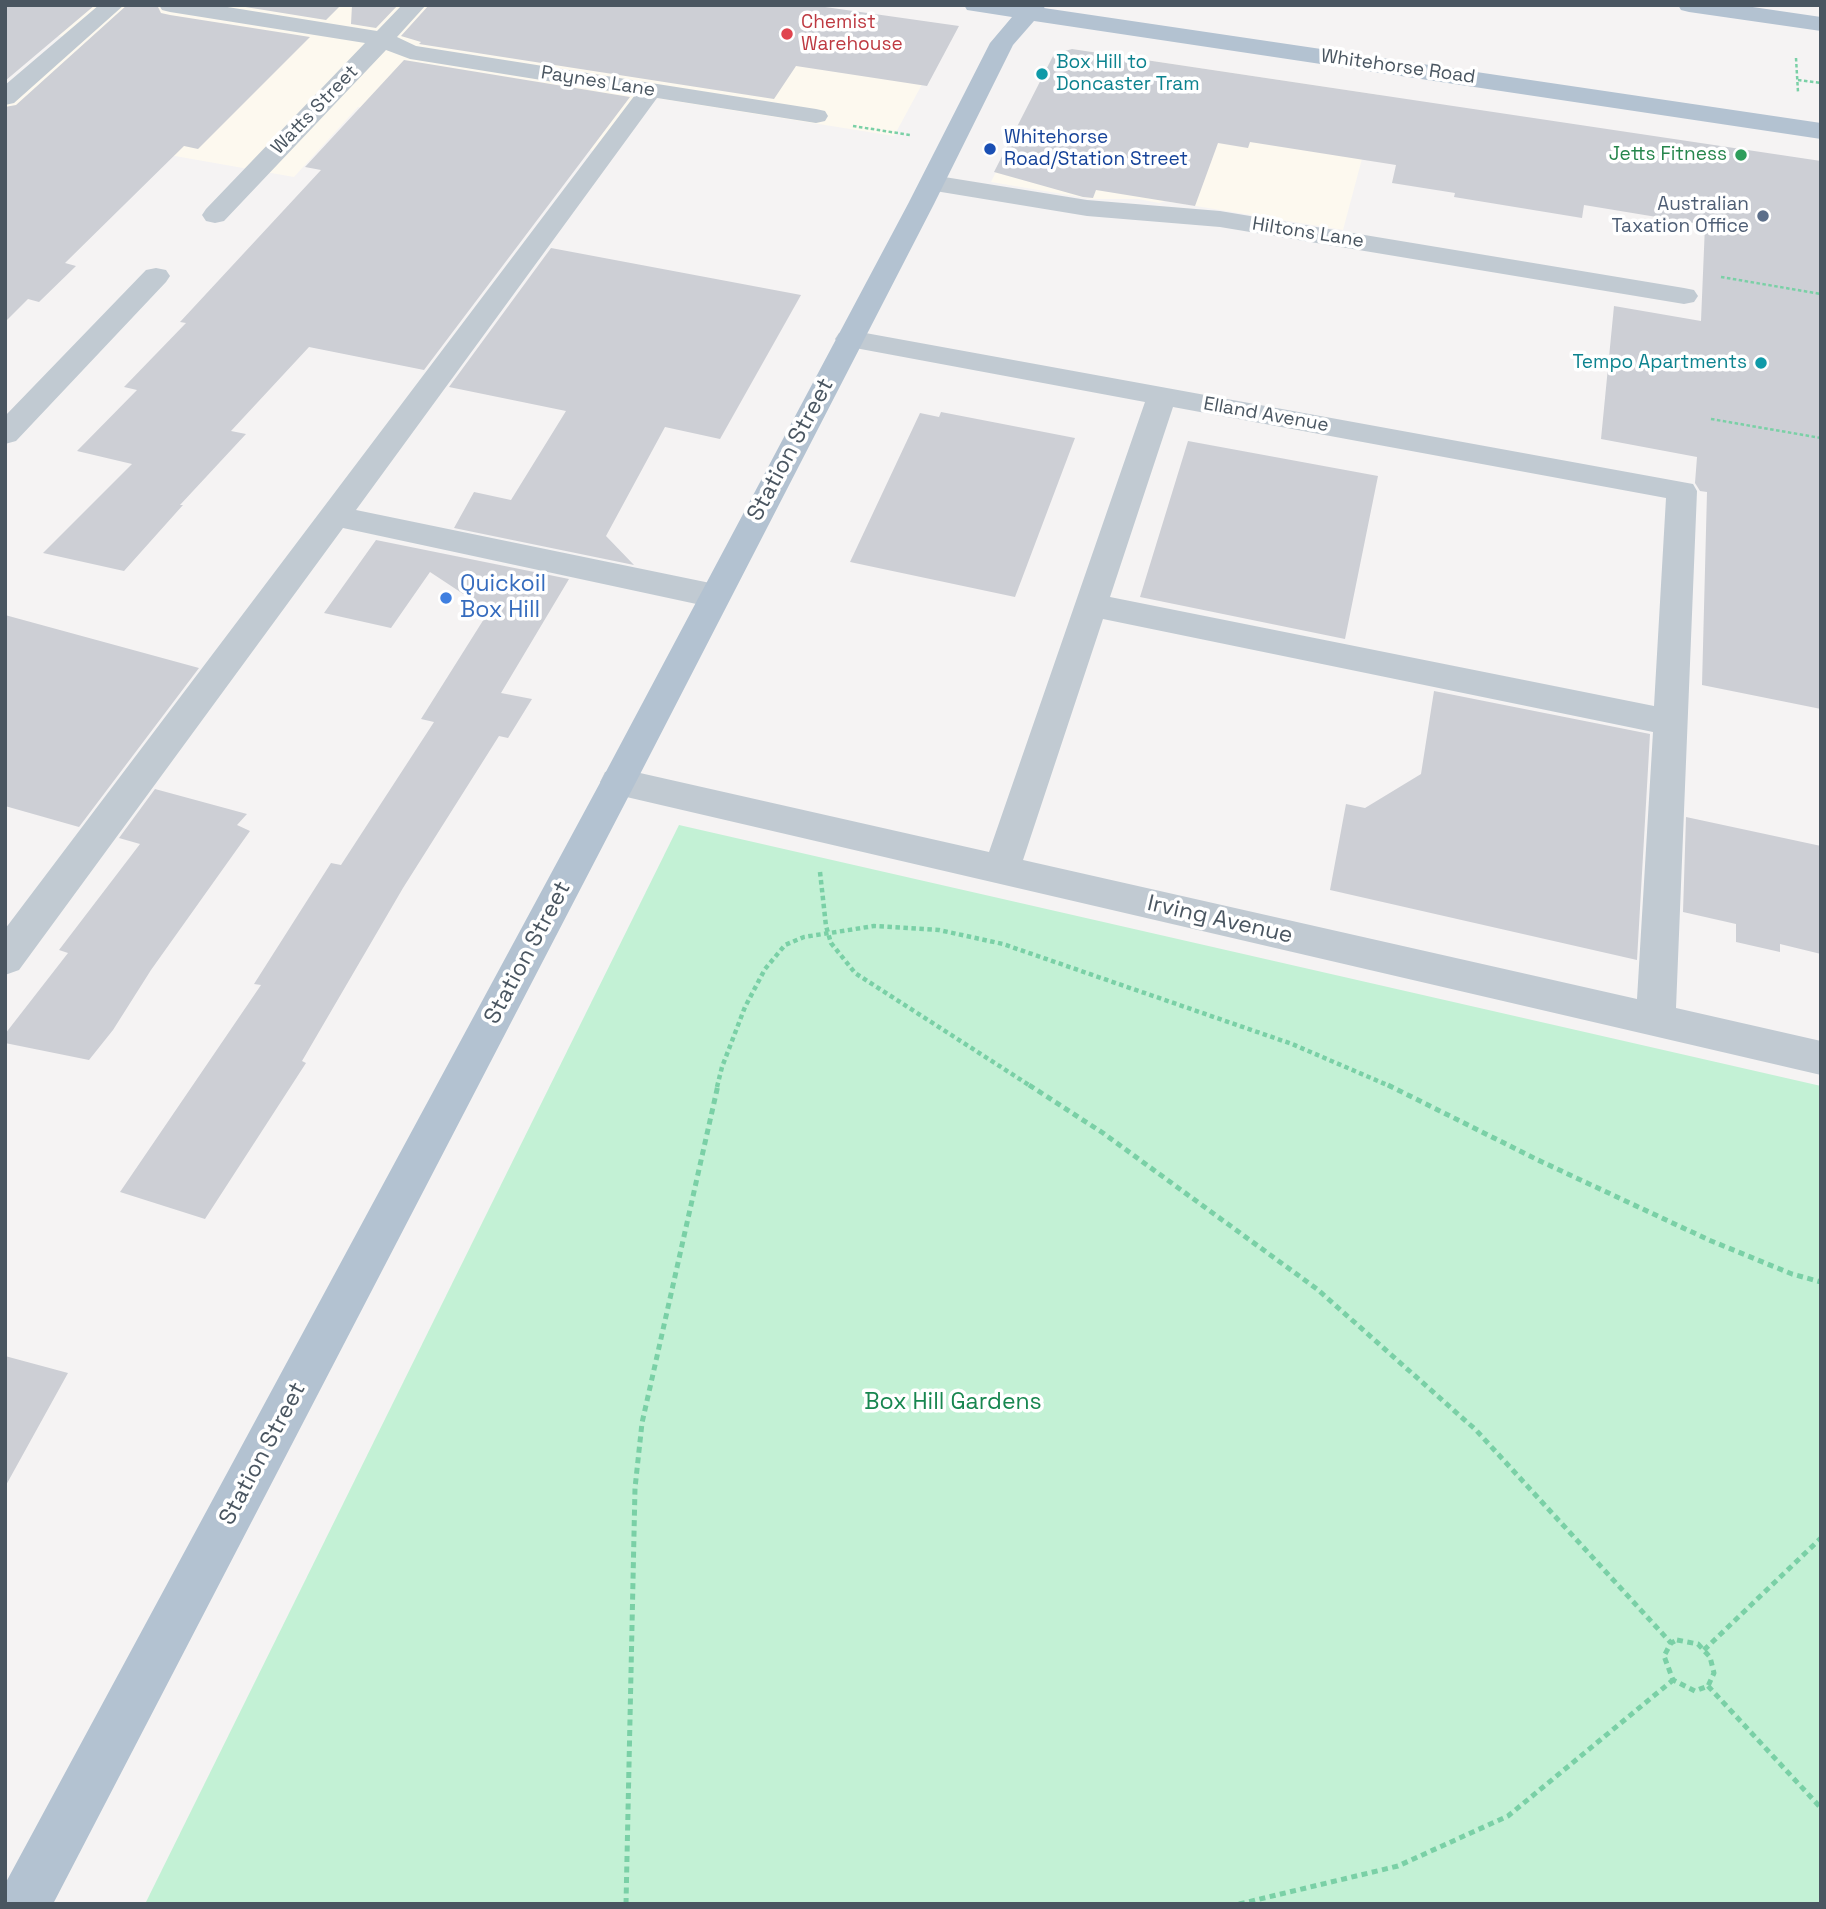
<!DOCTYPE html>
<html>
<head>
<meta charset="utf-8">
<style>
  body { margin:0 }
  #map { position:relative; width:1826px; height:1909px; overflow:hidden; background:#f5f3f3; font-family:"Space Grotesk",sans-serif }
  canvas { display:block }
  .frame { position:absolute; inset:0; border:7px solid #4a5661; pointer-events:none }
</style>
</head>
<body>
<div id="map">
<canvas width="1826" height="1909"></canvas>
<div class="frame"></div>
</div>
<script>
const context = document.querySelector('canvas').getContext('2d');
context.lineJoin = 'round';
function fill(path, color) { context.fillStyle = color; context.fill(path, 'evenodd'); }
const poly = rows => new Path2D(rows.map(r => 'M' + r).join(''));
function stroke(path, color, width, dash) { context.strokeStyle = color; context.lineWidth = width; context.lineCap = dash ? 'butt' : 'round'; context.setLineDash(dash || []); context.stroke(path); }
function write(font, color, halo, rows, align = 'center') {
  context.font = font + ' "Space Grotesk",sans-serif'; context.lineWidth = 7; context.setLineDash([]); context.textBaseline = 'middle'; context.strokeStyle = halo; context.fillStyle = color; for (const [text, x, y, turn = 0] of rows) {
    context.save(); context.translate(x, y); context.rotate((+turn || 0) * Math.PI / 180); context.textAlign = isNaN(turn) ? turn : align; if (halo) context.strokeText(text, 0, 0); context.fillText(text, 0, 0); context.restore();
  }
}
const commercial = poly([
  [5,5,793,5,952,29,894,136,643,96,600,152,358,107,294,177,5,126,5,89,65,37,5,27],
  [1072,49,1379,95,1343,230,1165,201,1159,203,1138,199,1092,199,991,182,1054,54]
]);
const green = poly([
  [679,825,1821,1086,1821,1904,145,1904]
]);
const building = poly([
  [5,5,95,5,5,81],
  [127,5,157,5,161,13,170,15,310,37,198,149,184,146,65,263,76,266,39,302,28,299,5,322,5,107,16,105],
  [233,5,341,5,326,20],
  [352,5,398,5,376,28,351,24],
  [429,5,811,5,959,26,927,86,796,66,774,99,419,44,421,42,401,36],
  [1072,49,1821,161,1821,709,1702,685,1707,492,1700,491,1695,483,1697,457,1601,439,1614,306,1701,321,1705,225,1584,205,1582,218,1454,197,1455,193,1392,183,1396,165,1250,142,1248,148,1218,143,1195,206,1096,190,1093,198,1083,197,994,172,1054,54],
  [404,60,630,97,424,370,309,347,231,431,246,434,180,505,183,505,124,571,43,553,132,464,77,451,137,390,124,387,186,323,180,322,321,170,305,167],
  [551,248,801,295,720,439,665,427,606,536,634,565,454,528,474,492,511,500,566,411,449,387],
  [941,412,1075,438,1015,597,850,562,920,413,939,417],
  [1188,441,1378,476,1345,639,1140,597],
  [376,540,569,579,501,693,532,699,508,738,499,736,403,888,302,1061,306,1063,205,1219,120,1192,261,985,254,984,331,863,341,865,434,722,421,719,489,611,430,572,391,628,324,613],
  [5,615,199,668,79,827,5,806],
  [1434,691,1650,734,1637,960,1330,890,1346,804,1365,808,1421,774],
  [155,789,247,814,237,825,250,831,151,970,113,1030,89,1060,5,1043,5,1034,68,953,59,950,140,844,119,838],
  [1686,817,1821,846,1821,954,1780,944,1780,952,1736,942,1736,924,1683,912],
  [5,1356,68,1373,5,1487]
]);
const pathFar2 = poly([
  [1796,58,1798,92],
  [1798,80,1821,83],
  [853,126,910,135],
  [1721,277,1821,294],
  [1711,419,1821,438]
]);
const pathFar1 = poly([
  [820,872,826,926,831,943,855,973,1032,1087],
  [717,1087,722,1067,745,1007,765,969,785,945,804,937,874,926,939,930,1003,944,1292,1044,1392,1087]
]);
const path = poly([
  [1029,1085,1103,1133,1317,1289,1476,1430,1671,1643],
  [1388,1085,1538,1160,1709,1240,1792,1274,1821,1282],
  [1677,1640,1698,1644,1710,1657,1714,1673,1708,1686,1695,1691,1673,1680,1664,1656,1671,1643,1677,1640],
  [1704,1650,1821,1538],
  [1708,1686,1821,1808],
  [626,1904,635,1488,642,1423,718,1085],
  [1239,1904,1398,1866,1508,1816,1673,1680]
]);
const minor = poly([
  [99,5,124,5,14,103,5,105,5,85,99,5],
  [159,5,215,5,377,31,402,5,426,5,397,37,416,46,816,109,825,111,828,116,825,121,816,123,657,98,356,510,715,584,727,588,731,596,727,604,715,608,343,528,19,970,5,975,5,929,635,95,410,59,386,50,224,221,215,223,206,221,202,215,206,209,365,43,170,12,162,10,159,5],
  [932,175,1087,200,1220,211,1684,288,1694,290,1698,296,1694,302,1684,304,1220,227,1087,216,923,189,919,183,923,177,932,175],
  [156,268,166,270,170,276,166,282,16,441,5,444,5,416,146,270,156,268],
  [849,330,1693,484,1697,491,1676,1008,1821,1041,1821,1075,605,792,600,782,605,772,618,768,989,852,1145,402,839,345,835,339,839,333,849,330],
  [1173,407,1666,498,1654,706,1110,597,1173,407],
  [1103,619,1653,732,1637,999,1023,860,1103,619]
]);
const major = poly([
  [964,5,1046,5,1044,8,1821,123,1821,139,1034,21,1013,45,934,204,636,782,53,1904,5,1904,5,1884,601,781,908,204,990,43,1012,17,967,10,964,5],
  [1678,5,1739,5,1821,17,1821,31,1689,12,1681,10,1678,5]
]);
const markers = [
  [787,34,7,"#e0444e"],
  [1042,74,7,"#0f9aa8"],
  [990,149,7,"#1a4fb4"],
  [1741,155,7,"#2e9e5b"],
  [1763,216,7,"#5c6f8a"],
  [1761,363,7,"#0f9aa8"],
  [446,598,7,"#3f7fe0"]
];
const farHealthnames = [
  ["Chemist",801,23],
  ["Warehouse",801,45]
];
const farCulturenames = [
  ["Box Hill to",1056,63],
  ["Doncaster Tram",1056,85],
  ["Tempo Apartments",1747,363,"right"]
];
const farStreetnames = [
  ["Whitehorse Road",1398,67,8],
  ["Paynes Lane",598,82,9],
  ["Watts Street",315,110,-46],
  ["Hiltons Lane",1308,233,9],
  ["Elland Avenue",1266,415,10]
];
const farTransitnames = [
  ["Whitehorse",1004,138],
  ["Road/Station Street",1004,160]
];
const farLeisurenames = [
  ["Jetts Fitness",1727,155]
];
const farServicenames = [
  ["Australian",1749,205],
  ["Taxation Office",1749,227]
];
const streetNames = [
  ["Station Street",791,450,-62],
  ["Irving Avenue",1220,920,13],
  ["Station Street",528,953,-62],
  ["Station Street",263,1454,-62]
];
const shopNames = [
  ["Quickoil",460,585],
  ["Box Hill",460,611]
];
const parkNames = [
  ["Box Hill Gardens",953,1403]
];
fill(commercial, '#fdf9ef');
fill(green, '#c3f1d5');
fill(building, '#cdcfd5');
stroke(pathFar2, '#7ad0a6', 2.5, [3.5, 2.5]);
stroke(pathFar1, '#7ad0a6', 4.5, [4.5, 3.5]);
stroke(path, '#7ad0a6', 5, [6, 4.5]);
fill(minor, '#c1cad2');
fill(major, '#b3c2d1');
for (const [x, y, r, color] of markers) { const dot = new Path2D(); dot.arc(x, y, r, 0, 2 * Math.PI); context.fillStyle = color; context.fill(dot); stroke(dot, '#fff', 2.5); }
write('19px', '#be3a42', '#fff', farHealthnames, 'left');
write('19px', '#0d838f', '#fff', farCulturenames, 'left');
write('19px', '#4a5661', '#fff', farStreetnames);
write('19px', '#164399', '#fff', farTransitnames, 'left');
write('19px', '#27864d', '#fff', farLeisurenames, 'right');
write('19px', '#4e5e75', '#fff', farServicenames, 'right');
write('23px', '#4a5661', '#fff', streetNames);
write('23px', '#366cbe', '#fff', shopNames, 'left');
write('23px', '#17864f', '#fff', parkNames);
</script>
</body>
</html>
